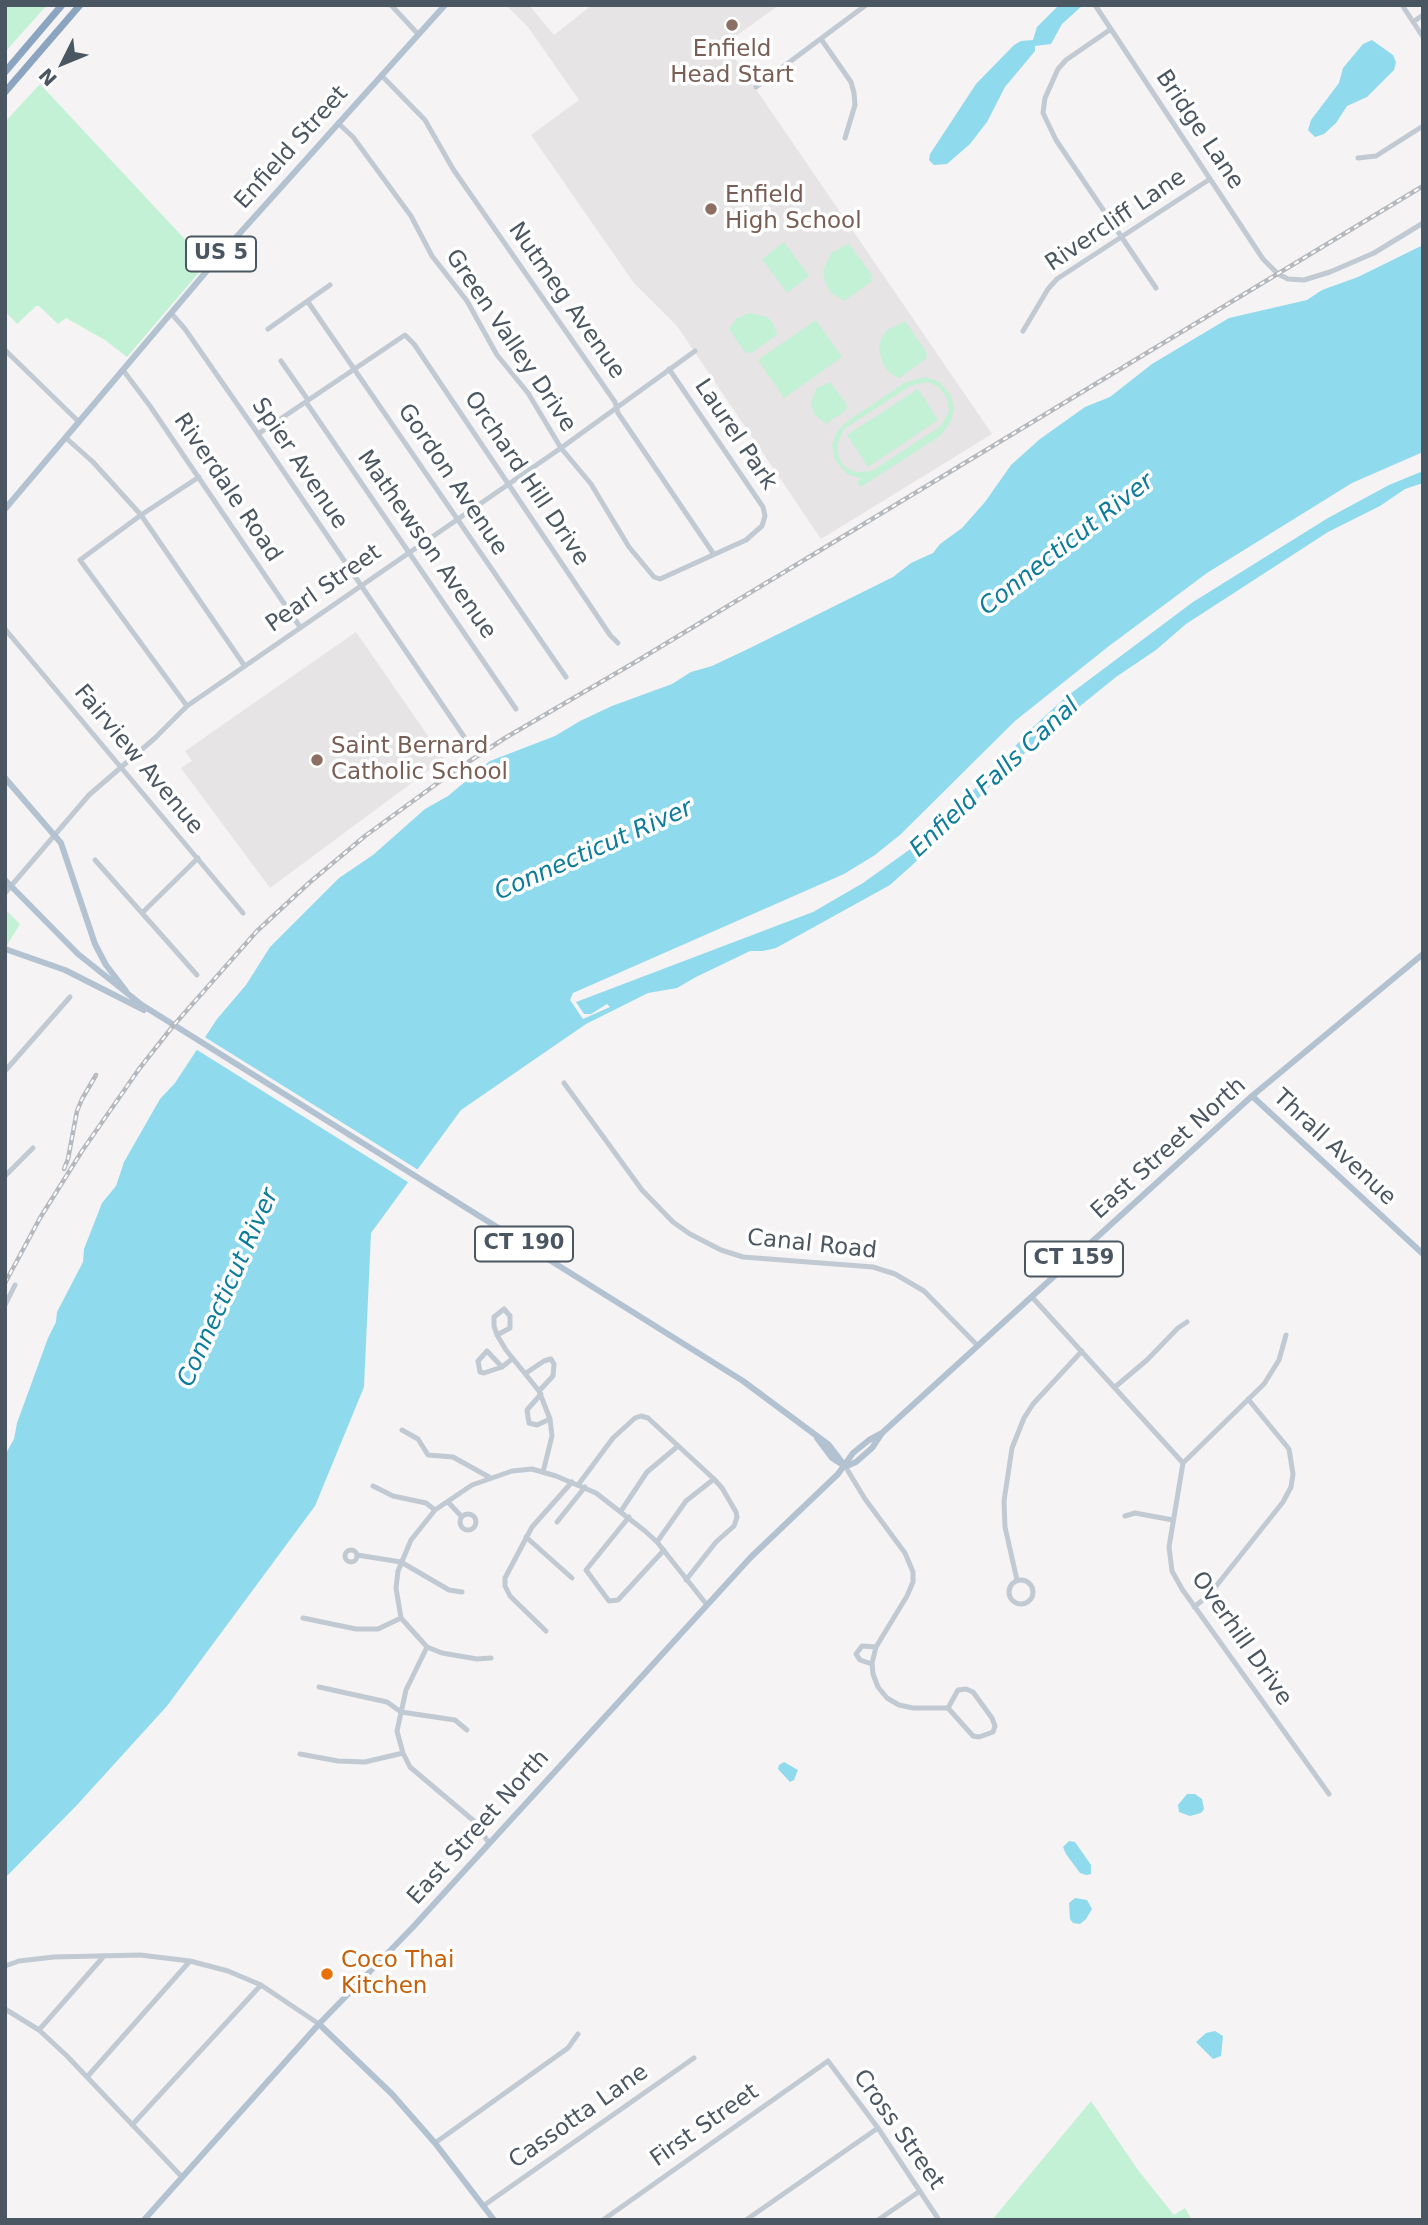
<!DOCTYPE html>
<html>
<head>
<meta charset="utf-8">
<style>
  body { margin:0 }
  #map { position:relative; width:1428px; height:2225px; overflow:hidden; background:#f5f3f3; font-family:"DejaVu Sans",sans-serif }
  canvas { display:block }
  .frame { position:absolute; inset:0; border:7px solid #4a5661; pointer-events:none }
  .north { position:absolute; left:28px; top:28px; width:70px; height:70px; -webkit-text-stroke:5px #fff; paint-order:stroke; rotate:227deg; font-size:19px; font-weight:700; line-height:28px; text-align:center; color:#4a5661 }
  .north::after { content:''; display:block; margin:auto; width:24px; height:32px; background:#4a5661; clip-path:polygon(50% 0,100% 100%,50% 72%,0 100%) }
</style>
</head>
<body>
<div id="map">
<canvas width="1428" height="2225"></canvas>
<div class="frame"></div>
<div class="north">N</div>
</div>
<script>
const context = document.querySelector('canvas').getContext('2d');
context.lineJoin = 'round';
function fill(path, color) { context.fillStyle = color; context.fill(path, 'evenodd'); }
const poly = rows => new Path2D(rows.map(r => 'M' + r).join(''));
function stroke(path, color, width, dash) { context.strokeStyle = color; context.lineWidth = width; context.lineCap = dash ? 'butt' : 'round'; context.setLineDash(dash || []); context.stroke(path); }
function write(font, color, halo, rows, align = 'center') {
  context.font = font + ' "DejaVu Sans",sans-serif'; context.lineWidth = 7; context.setLineDash([]); context.textBaseline = 'middle'; context.strokeStyle = halo; context.fillStyle = color; for (const [text, x, y, turn = 0] of rows) {
    context.save(); context.translate(x, y); context.rotate((+turn || 0) * Math.PI / 180); context.textAlign = isNaN(turn) ? turn : align; if (halo) context.strokeText(text, 0, 0); context.fillText(text, 0, 0); context.restore();
  }
}
const education = poly([
  [506,5,529,5,554,35,592,5,779,5,725,44,992,434,821,539,677,326,634,283,531,135,579,100,528,27],
  [356,632,444,759,270,888,181,768,192,761,185,751]
]);
const green = poly([
  [5,5,47,5,5,52],
  [40,84,207,263,127,357,105,340,66,318,58,324,39,306,36,306,17,324,5,311,5,122],
  [784,242,809,276,787,293,762,259],
  [849,244,872,275,871,282,844,301,830,292,825,282,823,271,831,253],
  [750,313,767,317,773,323,777,335,751,353,745,352,729,329,737,318],
  [816,320,842,357,784,398,758,360],
  [905,321,927,353,926,359,899,378,890,373,883,365,879,349,881,339,887,330],
  [925,377,938,381,951,395,954,409,950,423,941,435,861,487,857,482,861,478,847,474,835,460,832,446,836,433,846,422,906,382],
  [927,382,939,387,947,398,949,411,941,426,872,471,855,472,844,466,839,458,837,445,844,429,910,386],
  [830,382,847,405,846,410,826,424,814,414,811,402,817,388],
  [918,389,938,420,868,467,847,435],
  [5,909,20,924,7,945,5,944],
  [1091,2101,1138,2170,1174,2215,1185,2208,1192,2220,992,2220]
]);
const water = poly([
  [1059,5,1083,5,1062,24,1051,44,1035,46,1035,51,1005,87,987,122,970,144,947,164,934,165,929,160,930,154,976,84,1014,45,1021,41,1033,40,1037,27],
  [1372,40,1393,55,1396,62,1394,70,1367,97,1347,106,1336,123,1324,134,1315,137,1308,130,1311,120,1339,83,1343,68,1363,44],
  [1423,245,1423,452,1352,483,1207,573,1109,646,1015,721,901,834,875,855,844,874,573,993,570,1000,583,1019,610,1007,607,1004,591,1014,584,1014,576,1002,813,912,863,883,909,850,982,782,1032,728,1066,697,1193,602,1328,518,1389,485,1423,471,1423,483,1405,489,1380,506,1328,532,1186,624,1156,650,1116,677,1043,736,993,783,920,858,890,885,776,948,763,951,750,951,696,977,677,988,648,993,586,1024,461,1110,371,1233,364,1387,315,1506,167,1706,77,1805,5,1878,5,1455,14,1439,17,1423,48,1338,56,1322,57,1312,83,1262,84,1249,102,1203,116,1186,124,1162,160,1099,175,1083,217,1019,246,985,270,947,339,878,373,855,425,809,448,796,490,761,555,736,580,721,612,706,672,684,691,672,712,666,750,648,893,577,911,563,933,553,940,544,962,528,985,502,1011,465,1040,439,1085,407,1110,397,1152,364,1229,318,1307,300,1322,290,1358,277],
  [784,1762,798,1770,794,1780,790,1782,778,1769,779,1765],
  [1187,1794,1195,1794,1202,1799,1204,1809,1201,1813,1190,1816,1179,1812,1178,1805],
  [1069,1841,1075,1842,1082,1852,1091,1865,1091,1874,1086,1875,1080,1873,1066,1854,1063,1847],
  [1075,1898,1087,1900,1092,1909,1086,1919,1080,1924,1073,1923,1070,1919,1069,1903],
  [1215,2031,1223,2036,1221,2056,1213,2059,1196,2042,1206,2033]
]);
const pier = poly([
  [203,1036,420,1171,411,1184,194,1048]
]);
const minor = poly([
  [391,5,418,34],
  [1095,5,1263,259,1278,274,1288,279,1304,280,1330,272,1374,253,1423,223],
  [1402,5,1423,37],
  [1413,22,1423,15],
  [1111,29,1066,60,1058,69,1045,98,1043,113,1056,140,1156,288],
  [821,39,851,82,854,93,855,105,845,138],
  [381,75,425,120,453,169,615,402,618,413,713,553],
  [756,87,866,5],
  [338,123,353,137,411,216,432,256,467,301,497,355,528,393,561,448,591,484,629,547,654,577,660,579,746,540,762,526,765,516,763,507,669,369],
  [1358,158,1376,156,1423,126],
  [308,302,566,677],
  [171,313,185,329,258,434,467,741],
  [268,329,330,285],
  [1023,331,1048,289,1057,279,1210,179],
  [5,350,79,422],
  [281,361,308,400],
  [123,370,150,406,300,627],
  [306,402,516,709],
  [258,434,405,335,414,344,610,635,618,643],
  [66,438,93,462,141,515,244,665],
  [5,629,243,913],
  [187,706,80,560,141,515,199,477],
  [95,860,197,975],
  [5,893,89,795,155,738,187,706,561,448,695,351],
  [142,913,198,858],
  [5,1071,70,997],
  [564,1083,642,1190,673,1222,690,1234,721,1250,743,1257,873,1267,895,1274,924,1291,978,1346],
  [5,1176,33,1148],
  [1032,1297,1183,1463,1169,1547,1172,1571,1182,1589,1329,1794],
  [5,1305,15,1285],
  [497,1335,510,1328,510,1316,504,1309,494,1317,494,1326,497,1335,506,1350,539,1391,550,1419,552,1436,543,1472],
  [502,1367,487,1351,478,1361,480,1372,484,1373,502,1367,512,1359],
  [526,1373,544,1361,551,1359,554,1364,553,1376,539,1391],
  [1115,1387,1147,1360,1178,1328,1187,1322],
  [541,1394,527,1410,529,1423,537,1425,550,1419],
  [402,1430,418,1439,428,1455,453,1457,489,1477],
  [1183,1463,1264,1384,1279,1360,1286,1335],
  [845,1466,865,1499,905,1553,913,1572,913,1582,907,1596,876,1647,872,1663,873,1674,878,1687,887,1698,899,1705,913,1708,948,1708,973,1736,979,1737,993,1732,995,1726,992,1718,973,1692,966,1689,958,1690,948,1708],
  [578,1485,613,1438,635,1418,641,1416,648,1418,714,1479,722,1488,736,1512,737,1517,734,1526,716,1542,686,1580],
  [373,1486,393,1496,426,1503,435,1510],
  [448,1502,462,1517],
  [621,1511,647,1472,678,1446],
  '460 1522a8 8 0 1 1 16 0a8 8 0 1 1-16 0Z',
  [1125,1516,1135,1513,1173,1520],
  [629,1517,586,1570,609,1601,618,1600,664,1550],
  [557,1522,585,1487],
  [526,1537,572,1578],
  [657,1542,686,1501,714,1479],
  '345 1556a6 6 0 1 1 12 0a6 6 0 1 1-12 0Z',
  [357,1555,401,1562,449,1590,462,1592],
  '1009 1592a12 12 0 1 1 24 0a12 12 0 1 1-24 0Z',
  [1017,1580,1005,1527,1004,1501,1012,1448,1024,1418,1033,1404,1082,1351],
  [1194,1607,1209,1595,1283,1502,1291,1487,1293,1474,1289,1449,1248,1399],
  [303,1618,356,1629,378,1629,401,1618],
  [546,1631,510,1596,505,1586,505,1578,532,1527,572,1482],
  [427,1647,442,1653,477,1659,491,1658],
  [872,1664,860,1660,856,1654,862,1646,876,1647],
  [319,1687,387,1702,401,1712,455,1720,467,1730],
  [300,1754,338,1761,365,1762,403,1753],
  [489,1843,474,1821,410,1767,403,1753,397,1731,406,1690,427,1647,401,1618,396,1588,398,1571,411,1540,435,1510,472,1485,512,1471,532,1469,556,1476,596,1493,645,1531,657,1542,707,1605],
  [5,1966,19,1961,54,1957,140,1955,190,1961,228,1971,261,1985,319,2024],
  [5,2009,39,2030,67,2056,182,2177],
  [39,2030,104,1956],
  [87,2077,190,1961],
  [132,2125,261,1985],
  [435,2143,568,2048,578,2034],
  [483,2206,694,2058],
  [603,2220,828,2061,878,2128,939,2220],
  [746,2220,878,2128],
  [878,2220,920,2191]
]);
const major = poly([
  [5,509,222,253,445,5],
  [5,778,61,843,95,944,106,965,126,991],
  [5,880,78,954,142,1005,743,1381,829,1445,845,1466],
  [5,949,65,970,144,1010],
  [1252,1096,1423,1254],
  [817,1438,832,1458,843,1465],
  [847,1466,856,1462,872,1448,882,1433],
  [319,2024,392,2094,435,2143,494,2220],
  [144,2220,319,2024,413,1927,751,1557,838,1474,853,1453,869,1440,882,1433,1252,1096,1423,954]
]);
const highway = poly([
  [5,72,62,5],
  [5,92,80,5]
]);
const rail = poly([
  [64,1169,68,1159,77,1111,82,1099,96,1075],
  [5,1283,40,1218,82,1151,139,1069,173,1026,257,931,309,883,365,836,450,774,505,738,637,661,1423,186]
]);
const markers = [
  [732,25,7,"#8d6e63"],
  [711,209,7,"#8d6e63"],
  [317,760,7,"#8d6e63"],
  [327,1974,7,"#e8710a"]
];
const shields = [
  [221,254,70],
  [524,1244,98],
  [1074,1259,98]
];
const shieldNames = [
  ["US 5",221,254],
  ["CT 190",524,1244],
  ["CT 159",1074,1259]
];
const educationNames = [
  ["Enfield",732,50,"center"],
  ["Head Start",732,76,"center"],
  ["Enfield",725,196],
  ["High School",725,222],
  ["Saint Bernard",331,747],
  ["Catholic School",331,773]
];
const streetNames = [
  ["Bridge Lane",1199,130,56],
  ["Enfield Street",292,148,-48],
  ["Rivercliff Lane",1116,221,-34],
  ["Nutmeg Avenue",566,301,55],
  ["Green Valley Drive",510,341,56],
  ["Laurel Park",735,435,56],
  ["Spier Avenue",299,464,56],
  ["Orchard Hill Drive",526,479,56],
  ["Gordon Avenue",452,480,56],
  ["Riverdale Road",227,488,56],
  ["Mathewson Avenue",426,545,55],
  ["Pearl Street",324,589,-35],
  ["Fairview Avenue",138,760,50],
  ["Thrall Avenue",1334,1148,43],
  ["East Street North",1169,1149,-42],
  ["Canal Road",812,1245,6],
  ["Overhill Drive",1241,1639,55],
  ["East Street North",479,1828,-48],
  ["Cassotta Lane",579,2117,-35],
  ["First Street",705,2126,-35],
  ["Cross Street",898,2130,55]
];
const foodNames = [
  ["Coco Thai",341,1961],
  ["Kitchen",341,1987]
];
const waterNames = [
  ["Connecticut River",1067,545,-38],
  ["Enfield Falls Canal",995,778,-43],
  ["Connecticut River",594,851,-24],
  ["Connecticut River",229,1288,-66]
];
fill(education, '#e6e4e5');
fill(green, '#c3f1d5');
fill(water, '#90daee');
fill(pier, '#f5f3f3');
stroke(minor, '#c1cad2', 5);
stroke(major, '#b3c2d1', 6);
stroke(highway, '#8ba5c1', 7);
stroke(rail, '#b5b8bd', 4.5);
stroke(rail, '#fff', 2, [5]);
for (const [x, y, r, color] of markers) { const dot = new Path2D(); dot.arc(x, y, r, 0, 2 * Math.PI); context.fillStyle = color; context.fill(dot); stroke(dot, '#fff', 2.5); }
for (const [x, y, w] of shields) { const box = new Path2D(); box.roundRect(x - w / 2, y - 17.5, w, 35, 5); context.fillStyle = '#fff'; context.fill(box); stroke(box, '#4a5661', 2); }
write('bold 21px', '#4a5661', null, shieldNames);
write('23px', '#785e54', '#fff', educationNames, 'left');
write('23px', '#4a5661', '#fff', streetNames);
write('23px', '#c56008', '#fff', foodNames, 'left');
write('italic 24px', '#0c7c9b', '#fff', waterNames);
</script>
</body>
</html>
